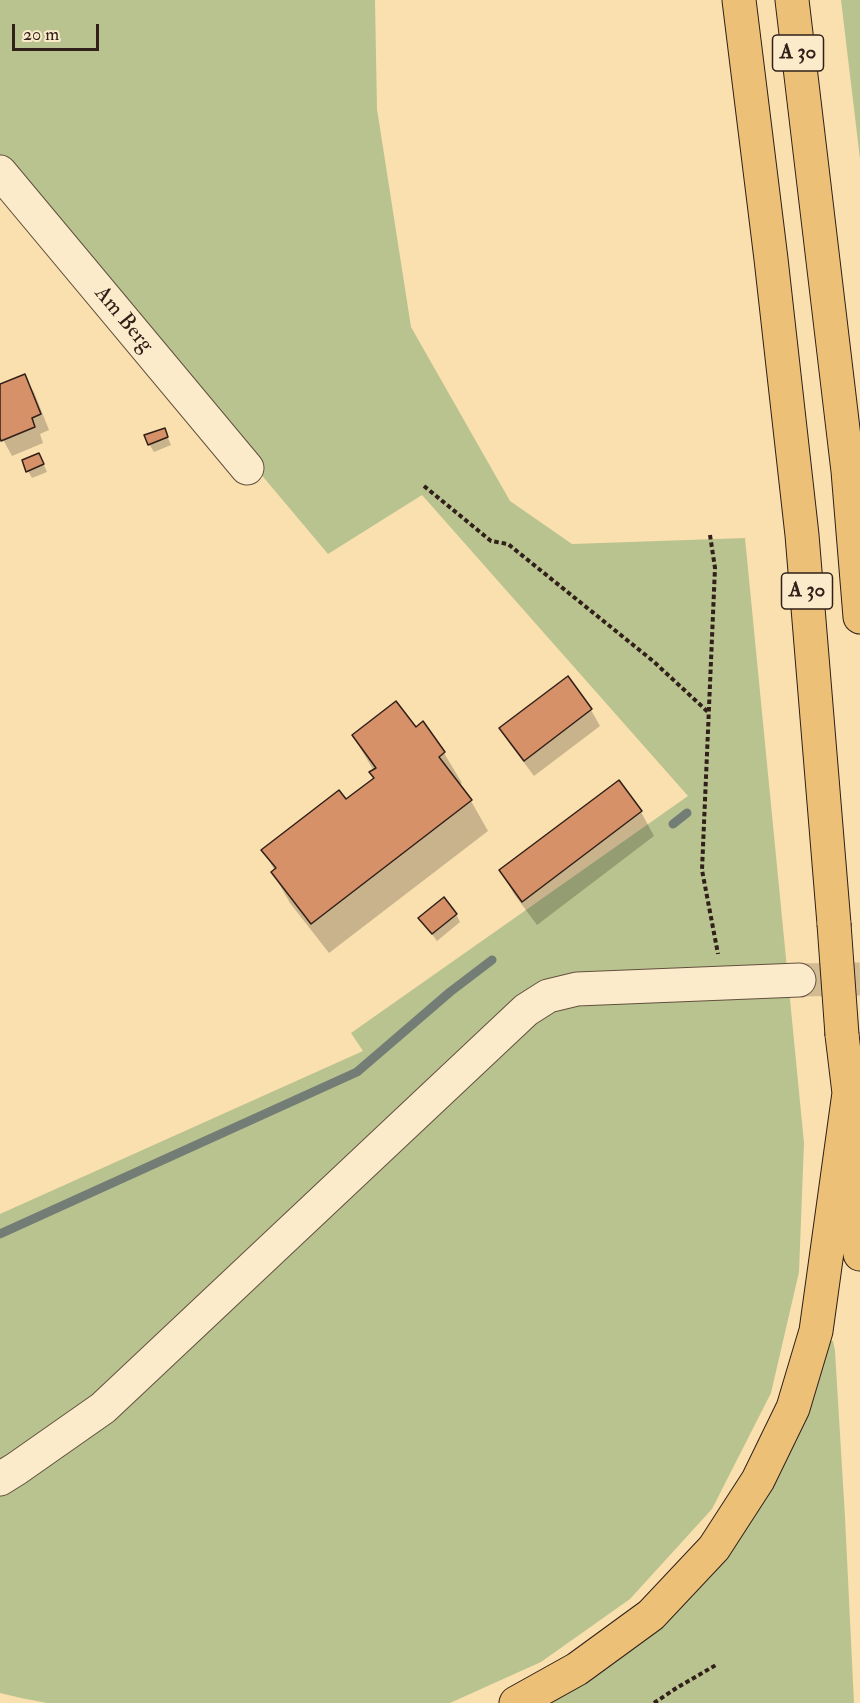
<!DOCTYPE html>
<html>
<head>
<meta charset="utf-8">
<style>
  body { margin:0 }
  #map { position:relative; width:860px; height:1703px; overflow:hidden; background:#fae0af; font-family:"IM FELL Double Pica",serif }
  canvas { display:block }
  .scale { position:absolute; left:12px; top:24px; width:87px; height:27px; box-sizing:border-box; border:3px solid #302019; border-top:0; padding-left:8px; font-size:18px; line-height:21px; white-space:nowrap; color:#302019; -webkit-text-stroke:4px #fcebcb; paint-order:stroke }
</style>
</head>
<body>
<div id="map">
<canvas width="860" height="1703"></canvas>
<div class="scale">20 m</div>
</div>
<script>
const context = document.querySelector('canvas').getContext('2d');
context.lineJoin = 'round';
function fill(path, color) { context.fillStyle = color; context.fill(path, 'evenodd'); }
const poly = rows => new Path2D(rows.map(r => 'M' + r).join(''));
function stroke(path, color, width, dash) { context.strokeStyle = color; context.lineWidth = width; context.lineCap = dash ? 'butt' : 'round'; context.setLineDash(dash || []); context.stroke(path); }
function write(font, color, halo, rows, align = 'center') {
  context.font = font + ' "IM FELL Double Pica",serif'; context.lineWidth = 6; context.setLineDash([]); context.textBaseline = 'middle'; context.strokeStyle = halo; context.fillStyle = color; for (const [text, x, y, turn = 0] of rows) {
    context.save(); context.translate(x, y); context.rotate((+turn || 0) * Math.PI / 180); context.textAlign = isNaN(turn) ? turn : align; if (halo) context.strokeText(text, 0, 0); context.fillText(text, 0, 0); context.restore();
  }
}
const green = poly([
  [0,0,375,0,377,109,411,327,510,501,572,544,745,538,804,1143,799,1272,771,1393,712,1509,630,1599,541,1662,450,1703,47,1703,21,1698,0,1693,0,1214,363,1051,351,1033,688,796,422,495,328,554,0,164],
  [841,0,860,0,860,159],
  [826,1340,833,1341,835,1351,845,1517,854,1703,548,1703,674,1614]
]);
const shadow = poly([
  [24,376,34,392,49,430,40,434,43,443,12,456,0,434,0,386],
  [164,429,171,445,154,452,149,444],
  [43,463,47,472,32,478,28,471],
  [591,710,600,726,534,776,510,744,501,729],
  [416,729,444,753,462,783,458,785,471,801,488,831,329,953,290,903,273,873,275,871,263,850,346,801,375,779,374,771,353,736],
  [618,782,641,812,654,836,537,925,514,894,501,871],
  [456,914,460,922,437,941,420,918]
]);
const stream = poly([
  [673,824,687,813],
  [0,1234,357,1072,450,992,492,960]
]);
const building = poly([
  [25,374,41,414,32,418,35,427,1,441,0,438,0,384,25,374],
  [165,428,168,437,148,445,144,435,165,428],
  [39,453,44,464,26,472,22,460,39,453],
  [568,676,592,709,524,761,499,728,568,676],
  [396,701,416,727,423,721,445,752,439,757,472,800,311,924,271,872,276,868,261,850,339,790,346,799,374,778,369,772,376,768,352,735,396,701],
  [619,780,642,811,522,902,499,870,619,780],
  [444,897,457,914,432,934,418,918,444,897]
]);
const streetTunnel = poly([
  [799,980,860,979]
]);
const path = poly([
  [424,486,491,541,508,544,653,661,708,712],
  [710,535,715,568,702,870,718,954],
  [654,1703,678,1687,716,1665]
]);
const street = poly([
  [0,172,247,468],
  [0,1479,16,1469,103,1408,526,1010,548,996,577,989,799,980]
]);
const highway = poly([
  [739,0,771,259,802,535,834,924],
  [792,0,848,471,860,617],
  [842,1035,849,1093,860,1254],
  [516,1703,577,1669,651,1615,714,1548,758,1480,793,1408,816,1331,849,1093]
]);
const highwayBridge = poly([
  [834,924,842,1035]
]);
const shields = [
  [798,53,51],
  [807,591,51]
];
const shieldNames = [
  ["A 30",798,53],
  ["A 30",807,591]
];
const streetNames = [
  ["Am Berg",123,320,50]
];
fill(green, '#b9c38f');
fill(shadow, '#0003');
stroke(stream, '#747d75', 9);
fill(building, '#d69168');
stroke(building, '#302019', 1.5);
stroke(streetTunnel, '#d2ba91', 33, [33, 16]);
stroke(street, '#62503e', 35);
stroke(highway, '#302019', 35);
stroke(path, '#302019', 4, [4.5, 3]);
stroke(street, '#fcebcb', 33);
stroke(highway, '#edc078', 33);
stroke(highwayBridge, '#302019', 35, []);
stroke(highwayBridge, '#edc078', 33);
for (const [x, y, w] of shields) { const box = new Path2D(); box.roundRect(x - w / 2, y - 18, w, 36, 4.5); context.fillStyle = '#fcebcb'; context.fill(box); stroke(box, '#302019', 1.5); }
write('bold 21px', '#302019', null, shieldNames);
write('22px', '#302019', '#fcebcb', streetNames);
</script>
</body>
</html>
